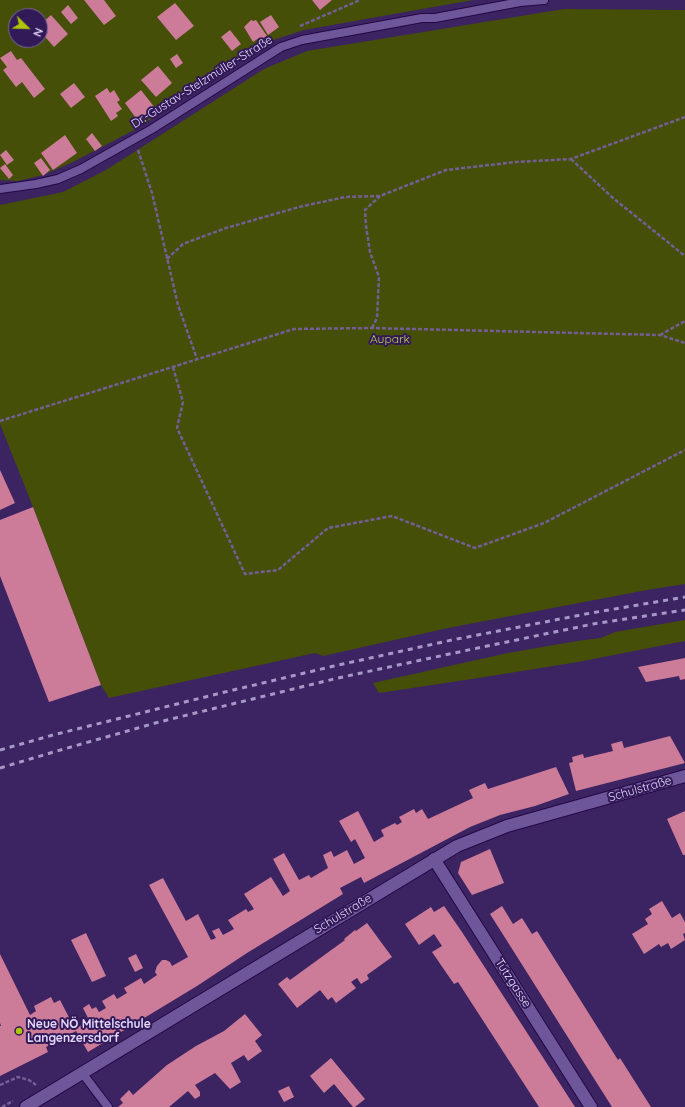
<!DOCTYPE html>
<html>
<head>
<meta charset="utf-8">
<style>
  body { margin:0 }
  #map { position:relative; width:685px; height:1107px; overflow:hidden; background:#3c2462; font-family:Quicksand,sans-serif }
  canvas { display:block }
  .north { position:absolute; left:8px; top:8px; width:40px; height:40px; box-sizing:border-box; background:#321957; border:1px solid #79669a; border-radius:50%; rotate:113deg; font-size:11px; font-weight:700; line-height:16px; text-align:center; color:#e3d9ff }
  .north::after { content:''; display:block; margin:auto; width:14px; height:18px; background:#afc507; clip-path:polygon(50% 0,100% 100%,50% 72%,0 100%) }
</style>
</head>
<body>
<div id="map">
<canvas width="685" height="1107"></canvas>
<div class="north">N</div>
</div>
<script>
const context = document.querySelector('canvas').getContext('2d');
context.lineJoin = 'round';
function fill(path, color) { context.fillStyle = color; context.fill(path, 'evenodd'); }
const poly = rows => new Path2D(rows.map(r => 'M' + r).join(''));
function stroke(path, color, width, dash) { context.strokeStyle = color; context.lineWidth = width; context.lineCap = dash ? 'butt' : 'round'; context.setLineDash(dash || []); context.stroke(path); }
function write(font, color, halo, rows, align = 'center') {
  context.font = font + ' Quicksand,sans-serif'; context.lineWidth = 4; context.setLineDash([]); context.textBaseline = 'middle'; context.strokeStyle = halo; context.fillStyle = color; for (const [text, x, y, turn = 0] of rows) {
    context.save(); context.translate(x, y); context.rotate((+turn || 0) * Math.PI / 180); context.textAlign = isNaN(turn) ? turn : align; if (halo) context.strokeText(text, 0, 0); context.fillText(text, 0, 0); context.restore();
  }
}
const green = poly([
  [0,0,473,0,304,30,252,47,138,128,73,162,43,175,18,181,0,180],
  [16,16,40,16,40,40,16,40],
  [564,9,685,10,685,584,647,590,448,628,323,656,315,653,109,698,101,685,33,507,0,424,0,205,63,192,106,170,264,69,307,51],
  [685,620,685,641,578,662,472,679,379,693,373,683,508,653,577,641,601,638,615,632]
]);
const building = poly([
  [84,0,104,0,116,16,104,25],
  [312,0,332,0,320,10],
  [175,3,194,26,176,40,157,17],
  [68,5,78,18,71,24,61,12],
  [51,15,68,34,54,47,40,31,40,25],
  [271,15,279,27,268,35,260,22],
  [251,20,253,21,256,20,267,36,260,40,259,38,253,42,244,27],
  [230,30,241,44,232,51,221,37],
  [11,51,17,60,21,58,45,89,34,98,22,82,16,87,3,70,7,67,0,58],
  [177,54,183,63,176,68,170,59],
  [158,66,172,83,156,97,141,80],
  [74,83,85,97,71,108,60,94],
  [107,88,110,93,114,90,120,100,117,102,122,109,116,113,118,116,111,121,95,96],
  [141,90,155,108,138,121,125,103],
  [92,133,102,146,95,151,86,139],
  [65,135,77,153,53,170,41,153],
  [6,150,14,160,7,165,0,155],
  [41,158,50,170,43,176,34,163],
  [5,164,13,175,9,179,0,168],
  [0,470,15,503,0,510],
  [33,507,101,685,49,702,0,576,0,520],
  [685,658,685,679,680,680,679,676,646,682,638,667],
  [670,736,685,763,576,791,569,763,573,762,572,757,583,754,584,758,613,751,611,744,622,741,624,748],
  [556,767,569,794,535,806,500,815,470,827,364,883,361,877,340,888,343,894,247,953,197,986,88,1052,76,1031,46,1047,48,1052,0,1076,0,1026,1,1026,0,1023,0,954,30,1015,36,1011,34,1006,51,997,54,1003,60,1000,75,1029,89,1020,83,1008,89,1004,92,1009,96,1007,99,1012,106,1008,102,1001,114,994,117,999,127,993,124,988,141,978,144,984,157,975,155,972,157,966,162,960,166,960,170,962,172,966,188,957,149,885,163,878,186,921,198,914,211,940,216,938,212,931,219,928,223,935,234,929,228,920,246,909,248,912,254,909,244,894,271,877,283,896,290,891,273,859,284,853,299,880,309,875,311,878,328,868,323,855,331,851,334,857,347,850,354,864,365,858,355,839,351,842,339,821,358,811,374,842,384,836,381,830,395,823,397,825,402,822,399,817,414,809,416,813,422,809,428,819,473,798,469,790,485,783,488,789],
  [685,811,685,855,683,855,667,819],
  [490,849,504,883,472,895,458,873,461,862],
  [662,901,672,918,680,913,685,922,685,933,683,934,685,940,671,949,668,943,661,947,659,944,644,954,632,934,648,924,645,919,652,914,649,909],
  [444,906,462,932,575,1107,539,1107,458,982,454,984,432,952,442,946,434,934,419,945,405,924,431,907,434,912],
  [502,906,513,924,522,918,532,934,537,931,618,1060,620,1058,651,1107,612,1107,490,914],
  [367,923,392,957,367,975,369,979,361,984,357,978,351,982,356,988,336,1003,332,997,328,1000,320,990,297,1008,278,984,287,977,290,980,345,940,344,939,355,930,356,931],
  [86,933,106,976,92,982,71,940],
  [136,954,143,968,135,972,128,958],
  [245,1014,262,1035,255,1041,262,1051,248,1061,244,1055,231,1063,241,1082,230,1089,215,1073,195,1085,200,1092,200,1096,195,1099,188,1091,169,1107,118,1107,123,1103,120,1099,129,1090,133,1095,167,1065,196,1046,224,1031],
  [331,1058,365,1099,355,1107,353,1107,334,1084,324,1093,310,1076],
  [289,1086,294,1097,284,1102,278,1091]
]);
const path = poly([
  [300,26,360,0],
  [138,150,152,193,178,305,197,359],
  [571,159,613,198,685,256],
  [167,259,183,244,226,228,299,207,345,197,380,196,446,170,516,162,571,159,685,117],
  [372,328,377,318,379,277,370,252,366,226,365,210,380,196],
  [660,335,685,321],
  [173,367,183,402,177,428,245,574,278,570,328,528,392,516,475,548,544,523,685,450],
  [0,421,294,329,372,328,660,335,685,343],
  [0,1085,18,1077,29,1080,36,1085],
  [2,1107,13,1101]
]);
const lane = poly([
  [0,189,36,184,58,179,81,169,152,129,281,47,302,40,422,18,435,18,520,2,544,0],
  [83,1074,108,1107]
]);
const street = poly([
  [434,859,591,1107],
  [26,1107,457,846,507,826,685,776]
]);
const rail = poly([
  [0,750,53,735,225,692,334,666,452,640,591,613,685,597],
  [0,768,57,751,159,722,338,678,454,653,593,624,685,610]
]);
const markers = [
  [19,1031,4,"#afc507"]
];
const streetNames = [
  ["Dr.-Gustav-Stelzmüller-Straße",202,82,-32],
  ["Schulstraße",640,789,-16],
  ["Schulstraße",343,914,-31],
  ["Tutzgasse",513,983,57]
];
const parkNames = [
  ["Aupark",390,339]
];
const poiNames = [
  ["Neue NÖ Mittelschule",27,1024],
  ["Langenzersdorf",27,1038]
];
fill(green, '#454f07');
fill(building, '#cc7b98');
stroke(lane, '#240745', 10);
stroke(street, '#240745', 14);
stroke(path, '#735f95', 2.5, [4, 2]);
stroke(lane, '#6d579a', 8);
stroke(street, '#6d579a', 12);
stroke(rail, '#a798c7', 3, [5, 5]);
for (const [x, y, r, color] of markers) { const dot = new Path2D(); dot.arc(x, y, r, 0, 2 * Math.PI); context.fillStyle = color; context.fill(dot); stroke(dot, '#321957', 1.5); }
write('12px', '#e3d9ff', '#321957', streetNames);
write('12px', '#bcd151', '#321957', parkNames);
write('bold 12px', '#e3d9ff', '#321957', poiNames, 'left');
</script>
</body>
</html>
